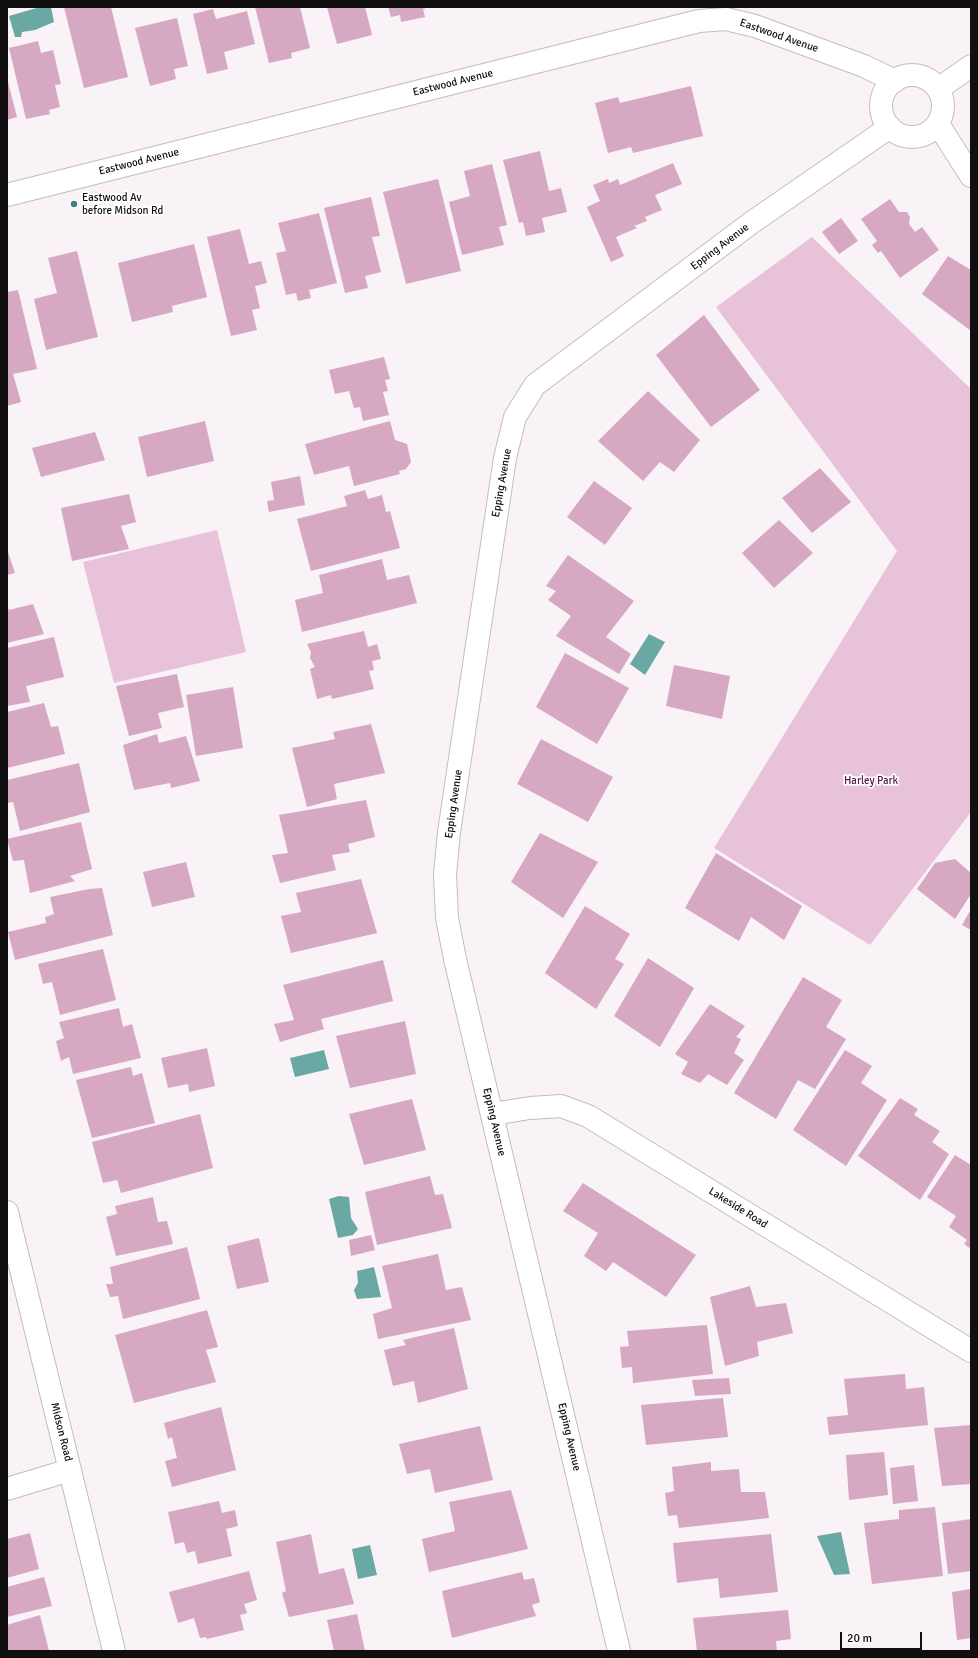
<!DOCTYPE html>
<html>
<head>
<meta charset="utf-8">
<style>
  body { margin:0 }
  #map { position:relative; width:978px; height:1658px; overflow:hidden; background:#f9f2f6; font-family:Signika,sans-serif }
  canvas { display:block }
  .frame { position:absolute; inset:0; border:8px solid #120f11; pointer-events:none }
  .scale { position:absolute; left:840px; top:1632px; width:82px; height:18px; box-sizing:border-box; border:2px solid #120f11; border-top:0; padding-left:5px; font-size:12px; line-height:14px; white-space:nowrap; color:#120f11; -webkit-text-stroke:3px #fff; paint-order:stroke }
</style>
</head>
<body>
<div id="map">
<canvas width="978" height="1658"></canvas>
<div class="frame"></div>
<div class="scale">20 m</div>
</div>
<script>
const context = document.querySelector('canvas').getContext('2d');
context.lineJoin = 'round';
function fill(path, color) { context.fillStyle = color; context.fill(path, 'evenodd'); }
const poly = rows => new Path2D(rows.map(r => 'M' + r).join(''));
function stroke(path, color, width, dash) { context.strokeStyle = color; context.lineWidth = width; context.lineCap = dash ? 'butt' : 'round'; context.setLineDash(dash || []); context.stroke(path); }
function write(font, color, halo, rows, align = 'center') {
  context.font = font + ' Signika,sans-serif'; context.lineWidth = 3.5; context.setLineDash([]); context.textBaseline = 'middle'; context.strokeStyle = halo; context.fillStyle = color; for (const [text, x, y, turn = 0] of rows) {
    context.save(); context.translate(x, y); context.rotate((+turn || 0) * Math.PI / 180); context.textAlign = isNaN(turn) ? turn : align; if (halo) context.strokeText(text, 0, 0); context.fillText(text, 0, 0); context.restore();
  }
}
const green = poly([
  [812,237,971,389,971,812,870,945,714,848,897,551,716,307],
  [217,530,246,652,114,683,83,562]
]);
const water = poly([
  [40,7,51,7,54,22,35,30,22,32,21,37,15,37,9,16],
  [649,634,665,642,645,675,630,664],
  [324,1050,329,1069,295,1077,290,1058],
  [339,1196,349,1197,351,1218,358,1229,353,1235,338,1238,329,1199],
  [374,1267,381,1297,357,1299,354,1290,358,1283,357,1271],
  [841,1532,850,1574,834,1575,817,1536],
  [370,1545,377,1575,358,1579,352,1549]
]);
const building = poly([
  [64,7,111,7,128,77,84,88],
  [255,7,300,7,310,48,291,53,292,58,269,63],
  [327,7,365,7,372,35,337,44],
  [388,7,429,7,423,9,425,17,401,22,400,15,391,17],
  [213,9,216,19,247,11,255,44,224,52,228,69,207,74,193,14],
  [177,18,188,66,174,69,176,79,150,86,135,28],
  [38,41,41,53,53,50,61,84,55,85,60,107,49,110,50,114,26,119,9,48],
  [7,78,17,117,7,120],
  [691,86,703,136,633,153,631,147,608,153,595,103,618,97,620,103],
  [540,151,549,191,561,188,567,212,542,218,545,232,526,236,523,222,519,223,503,160],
  [673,163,682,184,655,195,662,210,645,217,647,221,634,226,637,228,616,237,624,256,611,262,587,207,600,201,593,185,608,179,609,183,618,179,620,185],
  [492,164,507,225,499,227,504,245,462,255,449,202,470,196,464,171],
  [438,179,461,271,406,284,383,192],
  [371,197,380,236,372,237,381,272,365,276,368,288,345,293,324,208],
  [890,199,899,212,907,212,910,217,909,224,915,232,922,227,939,250,900,278,881,251,878,253,872,245,877,241,861,219],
  [319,213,337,283,309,290,311,298,298,301,296,293,286,295,276,253,286,251,278,223],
  [841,218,858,241,839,254,822,232],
  [240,229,249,264,261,261,267,283,255,286,260,308,252,310,257,330,231,336,207,237],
  [194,244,207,297,172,306,173,312,132,322,118,263],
  [77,251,98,337,46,350,34,299,57,293,48,258],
  [948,256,971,270,971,331,922,294],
  [18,290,37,369,13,374,21,402,7,406,7,292],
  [704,315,760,390,711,427,656,355],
  [384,357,390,379,385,380,388,391,383,392,389,415,363,421,360,407,354,408,349,391,335,394,329,370],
  [648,391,700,440,674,472,660,462,643,481,598,441],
  [205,421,214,461,147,477,138,437],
  [390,421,395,440,407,444,411,462,406,469,399,471,400,474,354,486,349,466,314,475,305,444],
  [95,432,105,460,41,477,32,448],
  [820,468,851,502,812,533,782,498],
  [300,476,305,505,269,512,267,501,274,500,271,482],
  [594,481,632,508,605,545,567,517],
  [365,490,368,499,382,495,386,512,390,511,400,548,311,571,297,519,347,506,344,496],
  [129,494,136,522,121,526,129,549,72,561,61,508],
  [779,520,813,553,774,588,742,553],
  [7,549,15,573,7,575],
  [568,555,634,601,606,637,631,654,619,674,556,636,571,616,548,600,556,591,546,586],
  [382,559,387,580,409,575,417,603,302,632,295,600,323,593,319,575],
  [33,604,44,634,7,643,7,605,9,610],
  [364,631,368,647,377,644,381,659,372,661,374,670,369,671,374,689,332,699,331,695,317,699,310,669,315,667,310,658,311,652,307,644],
  [54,637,64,677,26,686,30,702,7,706,7,648],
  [565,653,629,688,597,744,536,707],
  [674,665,730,676,722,719,666,706],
  [177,674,184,707,158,713,162,728,129,736,116,686],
  [233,687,243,748,196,756,186,695],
  [44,703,51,727,58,726,65,754,7,768,7,712],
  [371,724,385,773,334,784,337,799,307,807,292,748,335,739,333,732],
  [157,734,159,743,186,736,200,781,171,788,170,783,134,790,123,745],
  [541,739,613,777,588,822,517,784],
  [79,763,90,812,20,831,13,802,7,803,7,780],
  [366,800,375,837,348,844,350,852,332,855,336,870,280,883,272,855,288,853,279,815],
  [81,822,92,869,70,876,75,881,30,893,24,860,13,861,7,839],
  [540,833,598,862,563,918,511,882],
  [716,853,802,906,784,940,751,917,739,941,685,908],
  [955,859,971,873,971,894,955,919,917,889,935,863],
  [186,862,195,897,152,907,143,872],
  [361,879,377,933,291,953,281,916,301,912,296,893],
  [102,888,113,935,15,960,8,932,46,923,45,917,54,914,50,897,89,889],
  [585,906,630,934,615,959,624,964,596,1009,545,973],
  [971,909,971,930,962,925],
  [103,949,116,1000,60,1015,52,982,43,984,38,964],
  [648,958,694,988,660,1047,614,1016],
  [383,960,393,1001,321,1019,324,1029,280,1042,274,1024,294,1020,283,985],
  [803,977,842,1000,826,1027,846,1039,815,1089,798,1080,776,1119,734,1093],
  [710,1004,745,1026,736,1037,741,1039,734,1053,744,1060,727,1085,708,1074,700,1083,681,1074,688,1062,675,1054],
  [119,1008,123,1027,132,1024,141,1058,73,1074,69,1057,61,1061,56,1041,64,1038,59,1022],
  [405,1021,416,1074,350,1088,336,1036],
  [207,1048,215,1086,189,1092,188,1084,168,1088,161,1058],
  [845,1050,872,1066,861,1083,887,1100,846,1166,793,1130],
  [131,1067,133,1076,142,1073,155,1123,92,1138,76,1080],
  [900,1098,918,1109,914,1115,940,1131,932,1142,949,1154,920,1200,858,1156],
  [412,1099,426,1150,364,1165,349,1114],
  [200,1114,213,1168,121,1193,117,1180,103,1183,92,1142],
  [955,1155,971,1165,971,1249,964,1244,967,1240,949,1227,956,1216,927,1197],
  [430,1176,435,1195,443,1194,452,1228,377,1245,365,1192],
  [583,1183,696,1255,666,1297,613,1262,606,1271,584,1256,598,1233,563,1211],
  [153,1197,158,1222,167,1221,173,1244,116,1256,106,1217,117,1214,115,1206],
  [371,1235,375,1250,351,1256,349,1240],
  [259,1238,269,1282,237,1289,227,1246],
  [187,1247,200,1299,123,1319,118,1296,110,1297,106,1284,113,1284,110,1267],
  [438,1254,446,1290,462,1287,471,1320,378,1339,373,1314,392,1308,382,1266],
  [750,1286,756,1307,786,1303,793,1333,757,1342,759,1356,725,1366,710,1297],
  [207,1310,218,1347,206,1350,216,1382,134,1403,115,1335],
  [707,1325,713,1374,633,1383,632,1367,622,1368,620,1347,629,1346,627,1331],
  [454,1328,468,1389,418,1403,414,1381,393,1386,384,1350,406,1345,403,1340],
  [905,1374,906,1389,924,1387,928,1425,829,1435,827,1417,848,1415,844,1379],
  [729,1378,731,1394,695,1396,692,1380],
  [723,1398,728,1437,646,1445,641,1405],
  [221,1407,236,1470,172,1487,165,1461,177,1458,172,1437,168,1439,164,1423],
  [971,1425,971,1484,942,1486,934,1428],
  [480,1426,493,1480,435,1493,430,1469,407,1474,399,1444],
  [884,1452,888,1495,849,1500,846,1455],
  [711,1462,711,1471,739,1469,741,1492,765,1492,769,1518,679,1528,677,1515,668,1516,665,1493,674,1491,672,1467],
  [914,1465,918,1501,893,1504,890,1468],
  [511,1490,528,1549,429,1572,422,1539,455,1531,449,1502],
  [219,1501,222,1513,235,1510,238,1526,226,1529,232,1556,198,1564,195,1551,187,1553,184,1542,175,1544,168,1512],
  [935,1507,943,1576,872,1584,864,1523,899,1519,899,1510],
  [971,1519,971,1571,948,1574,942,1523],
  [30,1533,39,1569,7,1578,7,1539],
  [311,1534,319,1574,344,1568,354,1604,289,1617,282,1593,286,1591,276,1542],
  [771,1534,778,1592,720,1598,718,1578,677,1583,673,1543],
  [249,1571,257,1600,244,1604,247,1613,240,1615,244,1630,207,1639,206,1637,200,1638,194,1618,178,1623,169,1592],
  [522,1572,524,1580,534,1578,540,1602,532,1605,536,1616,452,1638,442,1591],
  [44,1577,52,1606,7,1617,7,1587],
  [971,1589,971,1638,957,1640,952,1592],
  [788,1610,791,1639,776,1641,777,1651,697,1651,693,1618],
  [357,1614,365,1651,334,1651,327,1620],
  [40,1615,49,1651,7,1651,7,1625]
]);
const minor = poly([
  '881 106a31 31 0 1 1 62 0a31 31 0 1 1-62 0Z',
  [938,89,971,66],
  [938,124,971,176],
  [7,195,699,21,726,19,755,26,864,66,895,81],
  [492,1114,530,1108,561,1106,588,1116,971,1351],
  [7,1489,70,1470],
  [619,1651,455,959,447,918,445,874,449,832,505,458,515,417,535,385,751,223,890,127]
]);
const tertiary = poly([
  [7,1212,114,1651]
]);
const markers = [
  [74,204,4,"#3a827f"]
];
const streetNames = [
  ["Eastwood Avenue",779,36,19],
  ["Eastwood Avenue",453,83,-14],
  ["Eastwood Avenue",139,162,-14],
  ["Epping Avenue",720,247,-37],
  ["Epping Avenue",502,483,-80],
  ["Epping Avenue",454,804,-82],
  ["Epping Avenue",494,1122,77],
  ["Lakeside Road",738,1208,32],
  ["Midson Road",61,1432,76],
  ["Epping Avenue",569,1437,77]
];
const poiNames = [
  ["Eastwood Av",82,198],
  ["before Midson Rd",82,211]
];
const parkNames = [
  ["Harley Park",871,781]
];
fill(green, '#e8c2d8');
fill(water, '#6aa8a4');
fill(building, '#d6a8c2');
stroke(minor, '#c3bcc0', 24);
stroke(tertiary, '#c3bcc0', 24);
stroke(minor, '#fff', 22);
stroke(tertiary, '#fff', 22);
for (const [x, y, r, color] of markers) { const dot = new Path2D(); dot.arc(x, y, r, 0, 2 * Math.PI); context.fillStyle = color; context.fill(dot); stroke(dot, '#fff', 1.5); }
write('11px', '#120f11', '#fff', streetNames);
write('11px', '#120f11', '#fff', poiNames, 'left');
write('11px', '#572044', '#fff', parkNames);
</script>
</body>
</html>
